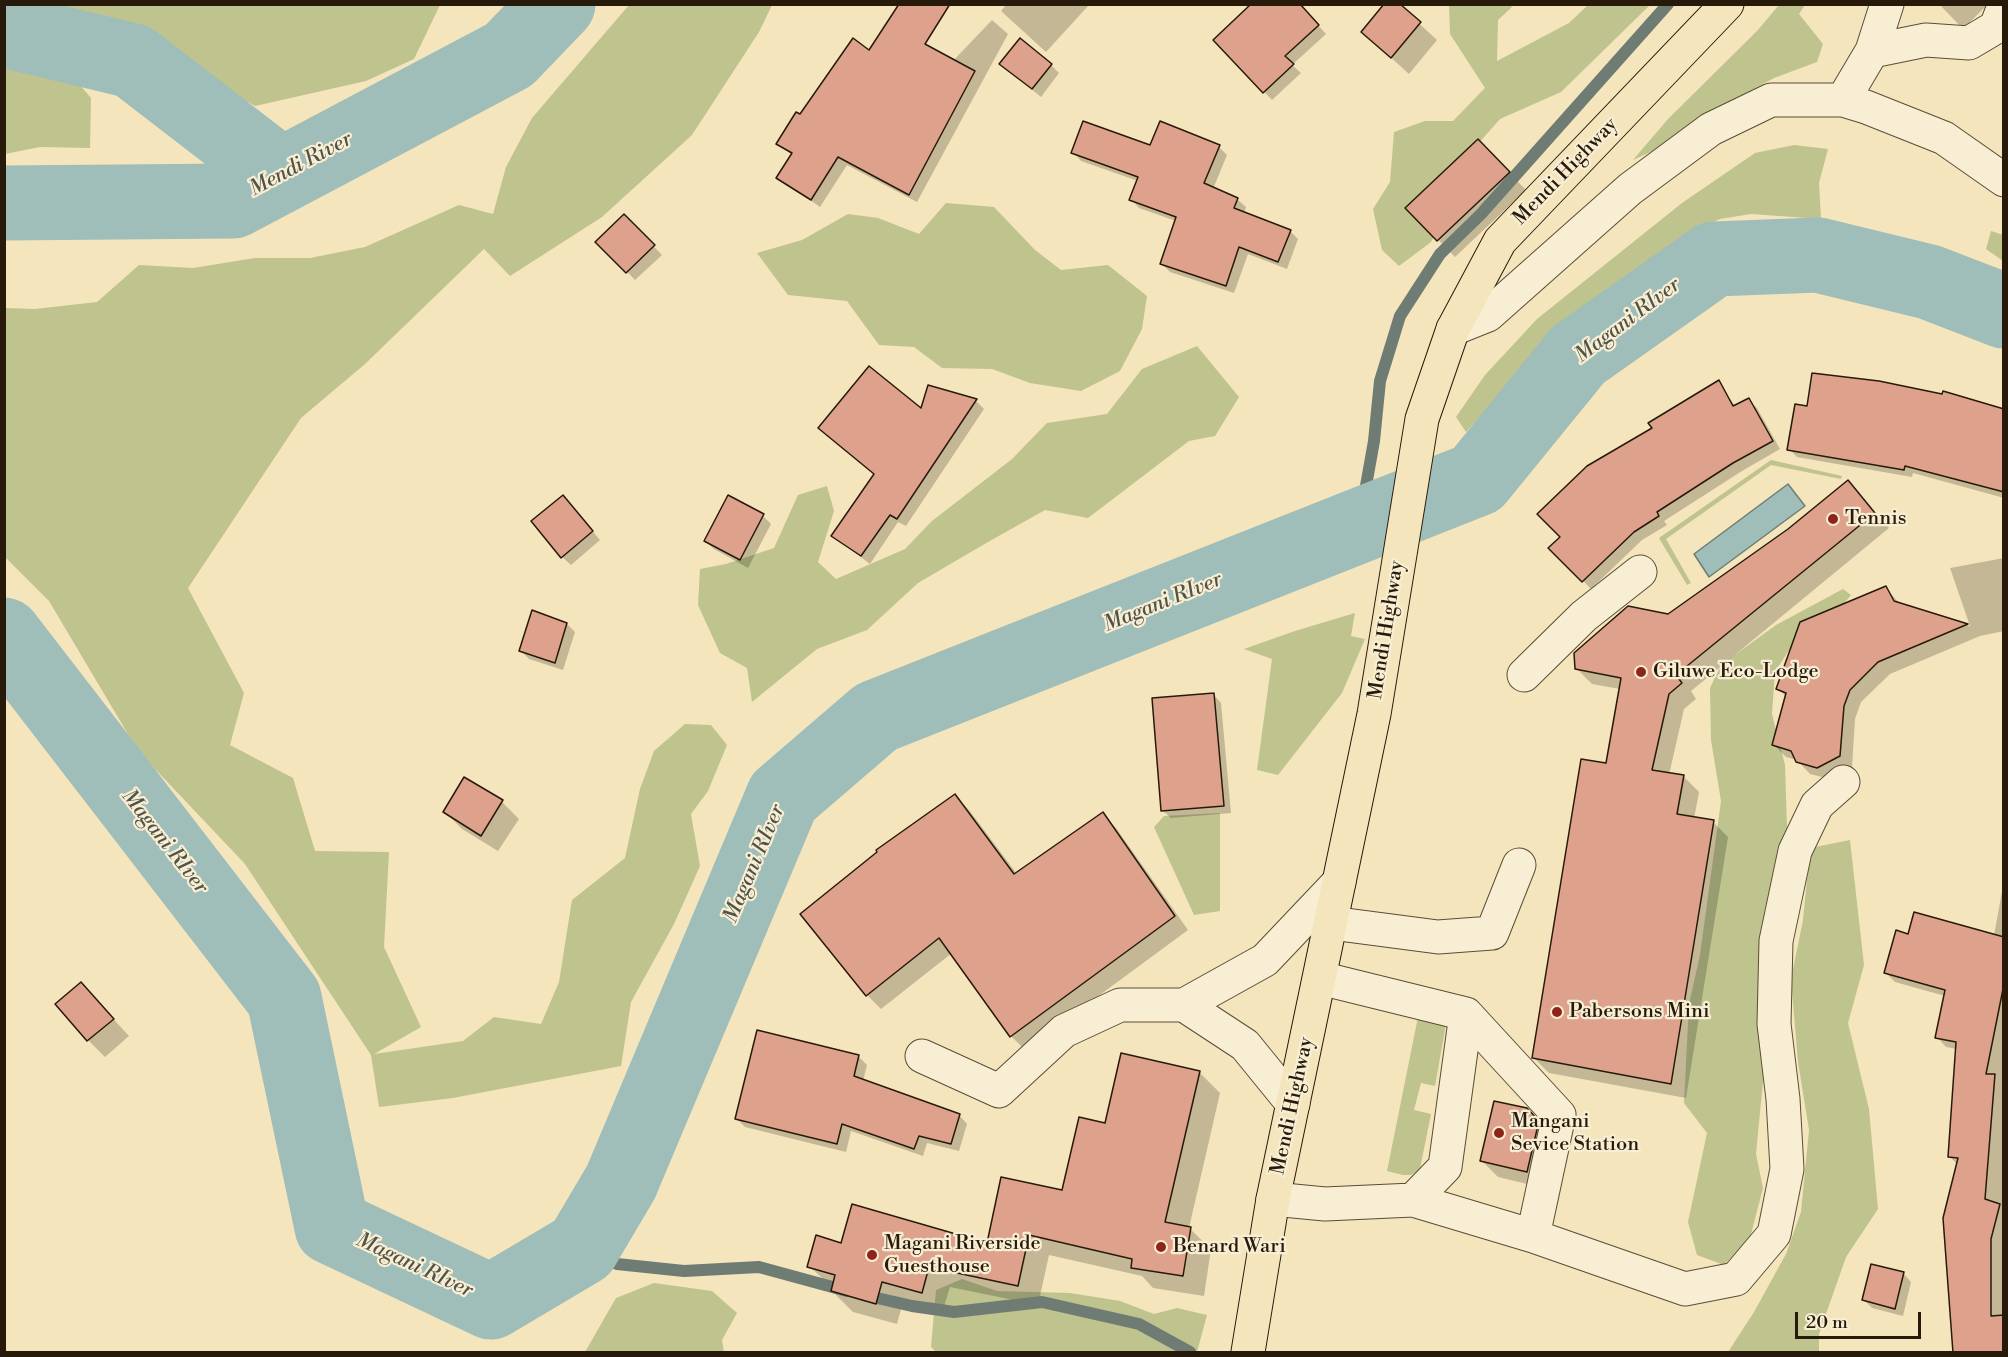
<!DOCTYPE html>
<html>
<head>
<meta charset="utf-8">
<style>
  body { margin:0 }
  #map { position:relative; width:2008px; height:1357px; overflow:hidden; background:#f4e5bc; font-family:"Libre Bodoni",serif }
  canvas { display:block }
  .frame { position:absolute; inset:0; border:6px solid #271a0b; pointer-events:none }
  .scale { position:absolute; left:1795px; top:1312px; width:126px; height:27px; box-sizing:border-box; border:3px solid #271a0b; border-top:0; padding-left:8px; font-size:18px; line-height:21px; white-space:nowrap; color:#271a0b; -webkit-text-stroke:4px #f8eed3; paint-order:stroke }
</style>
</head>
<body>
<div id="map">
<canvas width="2008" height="1357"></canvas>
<div class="frame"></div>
<div class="scale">20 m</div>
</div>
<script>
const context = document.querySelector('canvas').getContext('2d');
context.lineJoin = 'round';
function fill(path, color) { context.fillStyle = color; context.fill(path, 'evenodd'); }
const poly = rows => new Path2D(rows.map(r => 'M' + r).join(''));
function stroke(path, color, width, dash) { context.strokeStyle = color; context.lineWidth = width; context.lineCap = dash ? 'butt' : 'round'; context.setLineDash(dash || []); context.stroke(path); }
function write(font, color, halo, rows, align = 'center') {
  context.font = font + ' "Libre Bodoni",serif'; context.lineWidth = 4.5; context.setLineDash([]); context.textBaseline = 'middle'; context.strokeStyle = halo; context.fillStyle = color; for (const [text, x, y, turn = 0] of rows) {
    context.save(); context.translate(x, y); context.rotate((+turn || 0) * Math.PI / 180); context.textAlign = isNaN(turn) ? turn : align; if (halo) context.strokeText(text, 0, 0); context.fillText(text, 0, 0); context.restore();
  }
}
const green = poly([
  [1509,4,1512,7,1498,20,1497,61,1569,23,1588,5,1650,5,1561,92,1500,119,1470,153,1453,201,1431,242,1399,266,1382,250,1373,209,1390,182,1394,132,1425,121,1453,121,1485,88,1450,34,1449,5],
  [4,5,5,4,440,5,414,59,366,81,255,106,213,82,90,27,5,17],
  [629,5,772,5,759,32,692,135,602,217,510,276,484,249,365,364,301,418,188,588,244,693,230,745,293,778,315,851,389,852,384,947,421,1027,374,1054,463,1041,494,1017,541,1024,559,982,572,900,625,858,640,789,654,751,685,724,711,725,727,745,708,791,691,814,700,866,674,924,631,1002,621,1066,453,1098,379,1107,371,1055,245,864,138,751,49,601,5,557,5,308,35,309,97,302,139,265,193,268,255,258,310,258,365,247,459,205,493,214,506,167,532,118],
  [1779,5,1805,5,1799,14,1823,44,1817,62,1774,78,1734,100,1676,140,1633,160,1668,119,1757,31],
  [4,43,62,64,91,98,90,148,40,147,5,154],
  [1794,145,1828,149,1819,183,1821,219,1751,214,1720,219,1684,236,1560,328,1466,432,1456,417,1485,375,1537,319,1682,203,1755,153],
  [946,203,994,207,1035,250,1061,270,1108,265,1147,296,1142,329,1120,371,1081,391,1030,383,992,369,942,368,914,347,879,345,847,301,788,295,757,253,802,240,848,214,878,218,919,234],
  [1991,231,2003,235,2003,261,1986,249],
  [1197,346,1239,397,1215,436,1189,441,1088,518,1045,510,988,542,918,583,867,630,817,649,752,702,747,668,720,653,698,605,700,569,726,564,774,548,798,495,827,486,834,511,818,562,836,579,905,549,932,521,1012,459,1047,423,1107,414,1142,369],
  [1771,460,1842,476,1841,479,1771,465,1666,539,1691,583,1687,585,1659,538],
  [1843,589,1851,595,1841,607,1798,636,1775,672,1772,714,1785,765,1787,827,1772,895,1765,1061,1756,1154,1763,1188,1750,1238,1724,1265,1697,1255,1688,1222,1707,1133,1684,1103,1689,1004,1700,955,1721,801,1711,740,1710,688,1721,665,1776,625],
  [1355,613,1351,636,1365,639,1342,693,1278,775,1257,770,1272,659,1244,649,1295,631],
  [1220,813,1220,911,1194,915,1154,827,1164,816],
  [1850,840,1864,965,1848,1023,1869,1109,1878,1209,1846,1257,1819,1334,1819,1352,1728,1352,1754,1312,1786,1254,1801,1212,1809,1130,1798,1062,1791,979,1803,920,1810,848],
  [1419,1012,1446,1024,1435,1086,1421,1083,1414,1110,1431,1114,1420,1169,1411,1175,1403,1175,1387,1171],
  [962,1279,997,1291,1070,1293,1120,1301,1154,1314,1177,1308,1207,1315,1197,1352,936,1352,931,1347,936,1290],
  [654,1283,712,1291,737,1313,722,1340,724,1352,585,1352,616,1298]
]);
const water = poly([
  [1788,484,1805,506,1709,577,1694,554,1788,484]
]);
const shadow = poly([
  [1007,4,1088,4,1089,5,1046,52,1001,11],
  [1299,4,1326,34,1292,65,1301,73,1272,100,1215,40],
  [1398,4,1437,40,1409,74,1363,32],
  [1939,4,1988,4,1963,29],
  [992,20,1008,34,917,202,847,165,820,207,778,177,792,155,778,144,891,126],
  [1001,64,1051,65,1059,73,1041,97],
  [1478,141,1526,190,1455,257,1407,208],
  [1151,147,1219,147,1227,155,1213,189,1237,199,1246,207,1244,213,1290,231,1298,239,1287,269,1248,254,1234,293,1170,272,1162,264,1176,221,1139,208,1131,199,1138,181,1081,161,1073,152],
  [624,216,662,255,635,280,598,242],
  [1718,382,1736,407,1749,400,1757,408,1780,449,1742,471,1664,521,1667,525,1642,540,1591,589,1551,548,1654,428],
  [929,387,976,401,984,409,906,526,898,522,870,564,833,536,875,475,820,428,922,410],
  [2004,410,2004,498,1913,473,1912,477,1797,457,1789,449],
  [1848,482,1889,528,1691,691,1696,699,1684,709,1669,775,1684,777,1699,792,1694,819,1713,822,1728,837,1686,1098,1549,1073,1534,1058,1607,764,1620,689,1592,684,1576,668,1668,616,1789,530],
  [571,505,600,540,571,565,562,557],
  [763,516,771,524,748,568,714,549,705,541],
  [2004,558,2004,631,1980,636,1890,674,1861,702,1855,719,1852,768,1830,779,1810,774,1797,760,1786,757,1774,745,1787,698,1778,688,1886,588,1900,604,1970,626,1950,568],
  [567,624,575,632,563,670,529,659,520,650],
  [1213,694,1221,703,1231,813,1171,818,1162,810],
  [955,796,969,810,1017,874,1102,814,1116,828,1188,930,1025,1050,1011,1036,952,953,881,1009,867,995],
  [502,802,519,819,498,851,462,829,445,812],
  [2004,880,2004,1352,1954,1352,1958,1165,1950,1157,1957,1049,1946,1047,1937,1037,1945,996,1895,982,1886,973,1909,936,1994,936],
  [81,984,129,1036,105,1057,88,1040],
  [758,1032,859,1057,867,1065,863,1081,959,1115,967,1124,959,1151,927,1143,923,1156,851,1131,846,1152,745,1127,736,1118],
  [1199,1072,1220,1093,1189,1228,1211,1249,1204,1296,1153,1288,1142,1276,1049,1255,1038,1305,950,1287,942,1313,903,1302,897,1324,853,1312,832,1291,833,1288,809,1266,842,1244,988,1245,1063,1191,1106,1125],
  [1527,1110,1544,1127,1544,1188,1498,1177,1481,1160],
  [1903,1273,1911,1282,1903,1316,1872,1308,1864,1300]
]);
const stream = poly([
  [1359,525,1374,441,1380,381,1400,316,1440,254,1481,214,1668,4],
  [582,1248,617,1264,684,1271,759,1267,847,1291],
  [864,1295,912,1306,954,1312,1042,1302,1139,1324,1190,1352]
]);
const river = poly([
  [4,30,133,61,281,175],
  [4,203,233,201,509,55,558,4],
  [4,635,284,998,332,1227,491,1302,582,1248,621,1182,783,797,876,717,1477,479,1578,355,1714,259,1818,255,1929,282,2004,311]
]);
const building = poly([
  [899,4,950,4,925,44,975,71,909,195,838,157,811,200,776,178,792,153,776,144,796,112,800,114,853,38,869,50,899,4],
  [1251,4,1300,4,1319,25,1285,56,1294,64,1263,93,1213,40,1251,4],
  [1384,4,1400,4,1421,22,1391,58,1361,32,1384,4],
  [1020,38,1052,64,1032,89,999,64,1020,38],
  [1083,121,1150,145,1160,121,1220,145,1204,183,1238,198,1234,208,1291,230,1278,262,1239,247,1226,286,1160,264,1176,217,1129,200,1138,177,1071,153,1083,121],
  [1478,139,1510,172,1437,241,1405,208,1478,139],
  [624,214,655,245,626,273,595,242,624,214],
  [869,366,921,408,928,385,977,399,897,519,890,515,861,556,831,536,874,474,818,428,869,366],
  [1812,373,1879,381,1942,394,1943,391,2004,409,2004,492,1905,466,1904,470,1787,450,1795,404,1807,406,1812,373],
  [1719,380,1733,406,1749,398,1773,441,1733,463,1657,512,1659,516,1634,532,1582,582,1548,548,1560,537,1537,514,1587,466,1652,428,1648,423,1719,380],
  [1848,480,1875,513,1676,675,1682,683,1669,694,1652,770,1684,775,1677,814,1714,820,1671,1084,1532,1058,1581,759,1606,763,1621,678,1575,669,1574,653,1628,606,1668,614,1788,529,1848,480],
  [563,495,593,531,561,558,531,521,563,495],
  [728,495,764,514,740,560,704,541,728,495],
  [1886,586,1894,601,1968,624,1878,662,1850,690,1844,706,1840,756,1817,768,1796,762,1791,751,1772,745,1786,693,1776,689,1800,622,1886,586],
  [532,610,567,623,555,663,519,651,532,610],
  [1214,693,1224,806,1161,811,1152,698,1214,693],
  [464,777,503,800,481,836,443,812,464,777],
  [955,794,1014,874,1103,812,1175,916,1010,1037,939,938,866,996,800,914,877,852,876,850,955,794],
  [1914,912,2004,937,2004,984,1986,1074,1995,1074,1985,1199,2000,1204,1991,1239,1991,1316,2004,1315,2004,1353,1953,1353,1943,1218,1958,1158,1948,1157,1956,1042,1935,1038,1945,990,1884,973,1896,930,1908,934,1914,912],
  [81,982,114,1019,87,1041,55,1004,81,982],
  [757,1030,859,1055,854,1076,960,1114,951,1144,919,1136,914,1149,842,1124,837,1144,735,1119,757,1030],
  [1121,1053,1200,1071,1165,1222,1191,1227,1183,1276,1131,1268,1132,1259,1029,1235,1018,1286,929,1267,922,1293,882,1282,876,1304,831,1291,835,1275,807,1267,816,1235,841,1243,852,1204,987,1243,1001,1177,1062,1190,1079,1117,1105,1123,1121,1053],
  [1494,1101,1527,1108,1539,1121,1527,1172,1480,1161,1494,1101],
  [1871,1264,1904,1272,1895,1309,1862,1300,1871,1264]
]);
const minor = poly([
  [1872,51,1926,40,1969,43,1996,27,2004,6],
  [1843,100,1872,51,1887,4],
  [1453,329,1488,315,1630,189,1711,129,1771,100,1843,100,1866,107,1944,138,2004,180],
  [1524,675,1584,616,1640,572],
  [1331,923,1438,937,1492,933,1519,865],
  [1184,1005,1265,960,1339,882],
  [922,1056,999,1091,1064,1031,1120,1005,1184,1005,1245,1045,1293,1104],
  [1273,1199,1325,1204,1413,1200,1445,1167,1466,1014,1320,978],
  [1413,1200,1533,1236,1559,1115,1466,1014],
  [1533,1236,1685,1289,1736,1279,1774,1234,1787,1169,1783,1099,1774,1024,1776,941,1795,851,1817,805,1843,782]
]);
const major = poly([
  [1248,1352,1273,1199,1374,714,1422,419,1453,329,1500,241,1727,4]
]);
const markers = [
  [1833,519,6,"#8f2418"],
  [1641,672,6,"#8f2418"],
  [1557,1012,6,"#8f2418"],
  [1499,1133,6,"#8f2418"],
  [1161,1247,6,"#8f2418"],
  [872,1255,6,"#8f2418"]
];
const streetNames = [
  ["Mendi Highway",1566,172,-46],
  ["Mendi Highway",1387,630,-81],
  ["Mendi Highway",1293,1106,-78]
];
const poiNames = [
  ["Tennis",1845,519],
  ["Giluwe Eco-Lodge",1653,672],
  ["Pabersons Mini",1569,1012],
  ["Mangani",1511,1122],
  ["Sevice Station",1511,1145],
  ["Magani Riverside",884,1244],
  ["Guesthouse",884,1267],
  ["Benard Wari",1173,1247]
];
const waterNames = [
  ["Mendi River",301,165,-28],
  ["Magani RIver",1628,321,-37],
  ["Magani RIver",1163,603,-22],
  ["Magani RIver",164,842,52],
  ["Magani RIver",755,864,-67],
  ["Magani RIver",414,1266,25]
];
fill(green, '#bfc38e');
fill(water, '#9fbdb9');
stroke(water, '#6f7c73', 1.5);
fill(shadow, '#0003');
stroke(stream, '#6f7c73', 12);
stroke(river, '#9fbdb9', 75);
fill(building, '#dea28c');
stroke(building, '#271a0b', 1.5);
stroke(minor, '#5a4d37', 35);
stroke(major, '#271a0b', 35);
stroke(minor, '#f8eed3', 33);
stroke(major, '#f4e5bc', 33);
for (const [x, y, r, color] of markers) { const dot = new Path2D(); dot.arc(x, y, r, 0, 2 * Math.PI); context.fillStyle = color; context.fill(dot); stroke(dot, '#f8eed3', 2); }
write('20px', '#271a0b', '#f8eed3', streetNames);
write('20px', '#271a0b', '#f8eed3', poiNames, 'left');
write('italic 21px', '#515348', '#f8eed3', waterNames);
</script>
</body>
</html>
